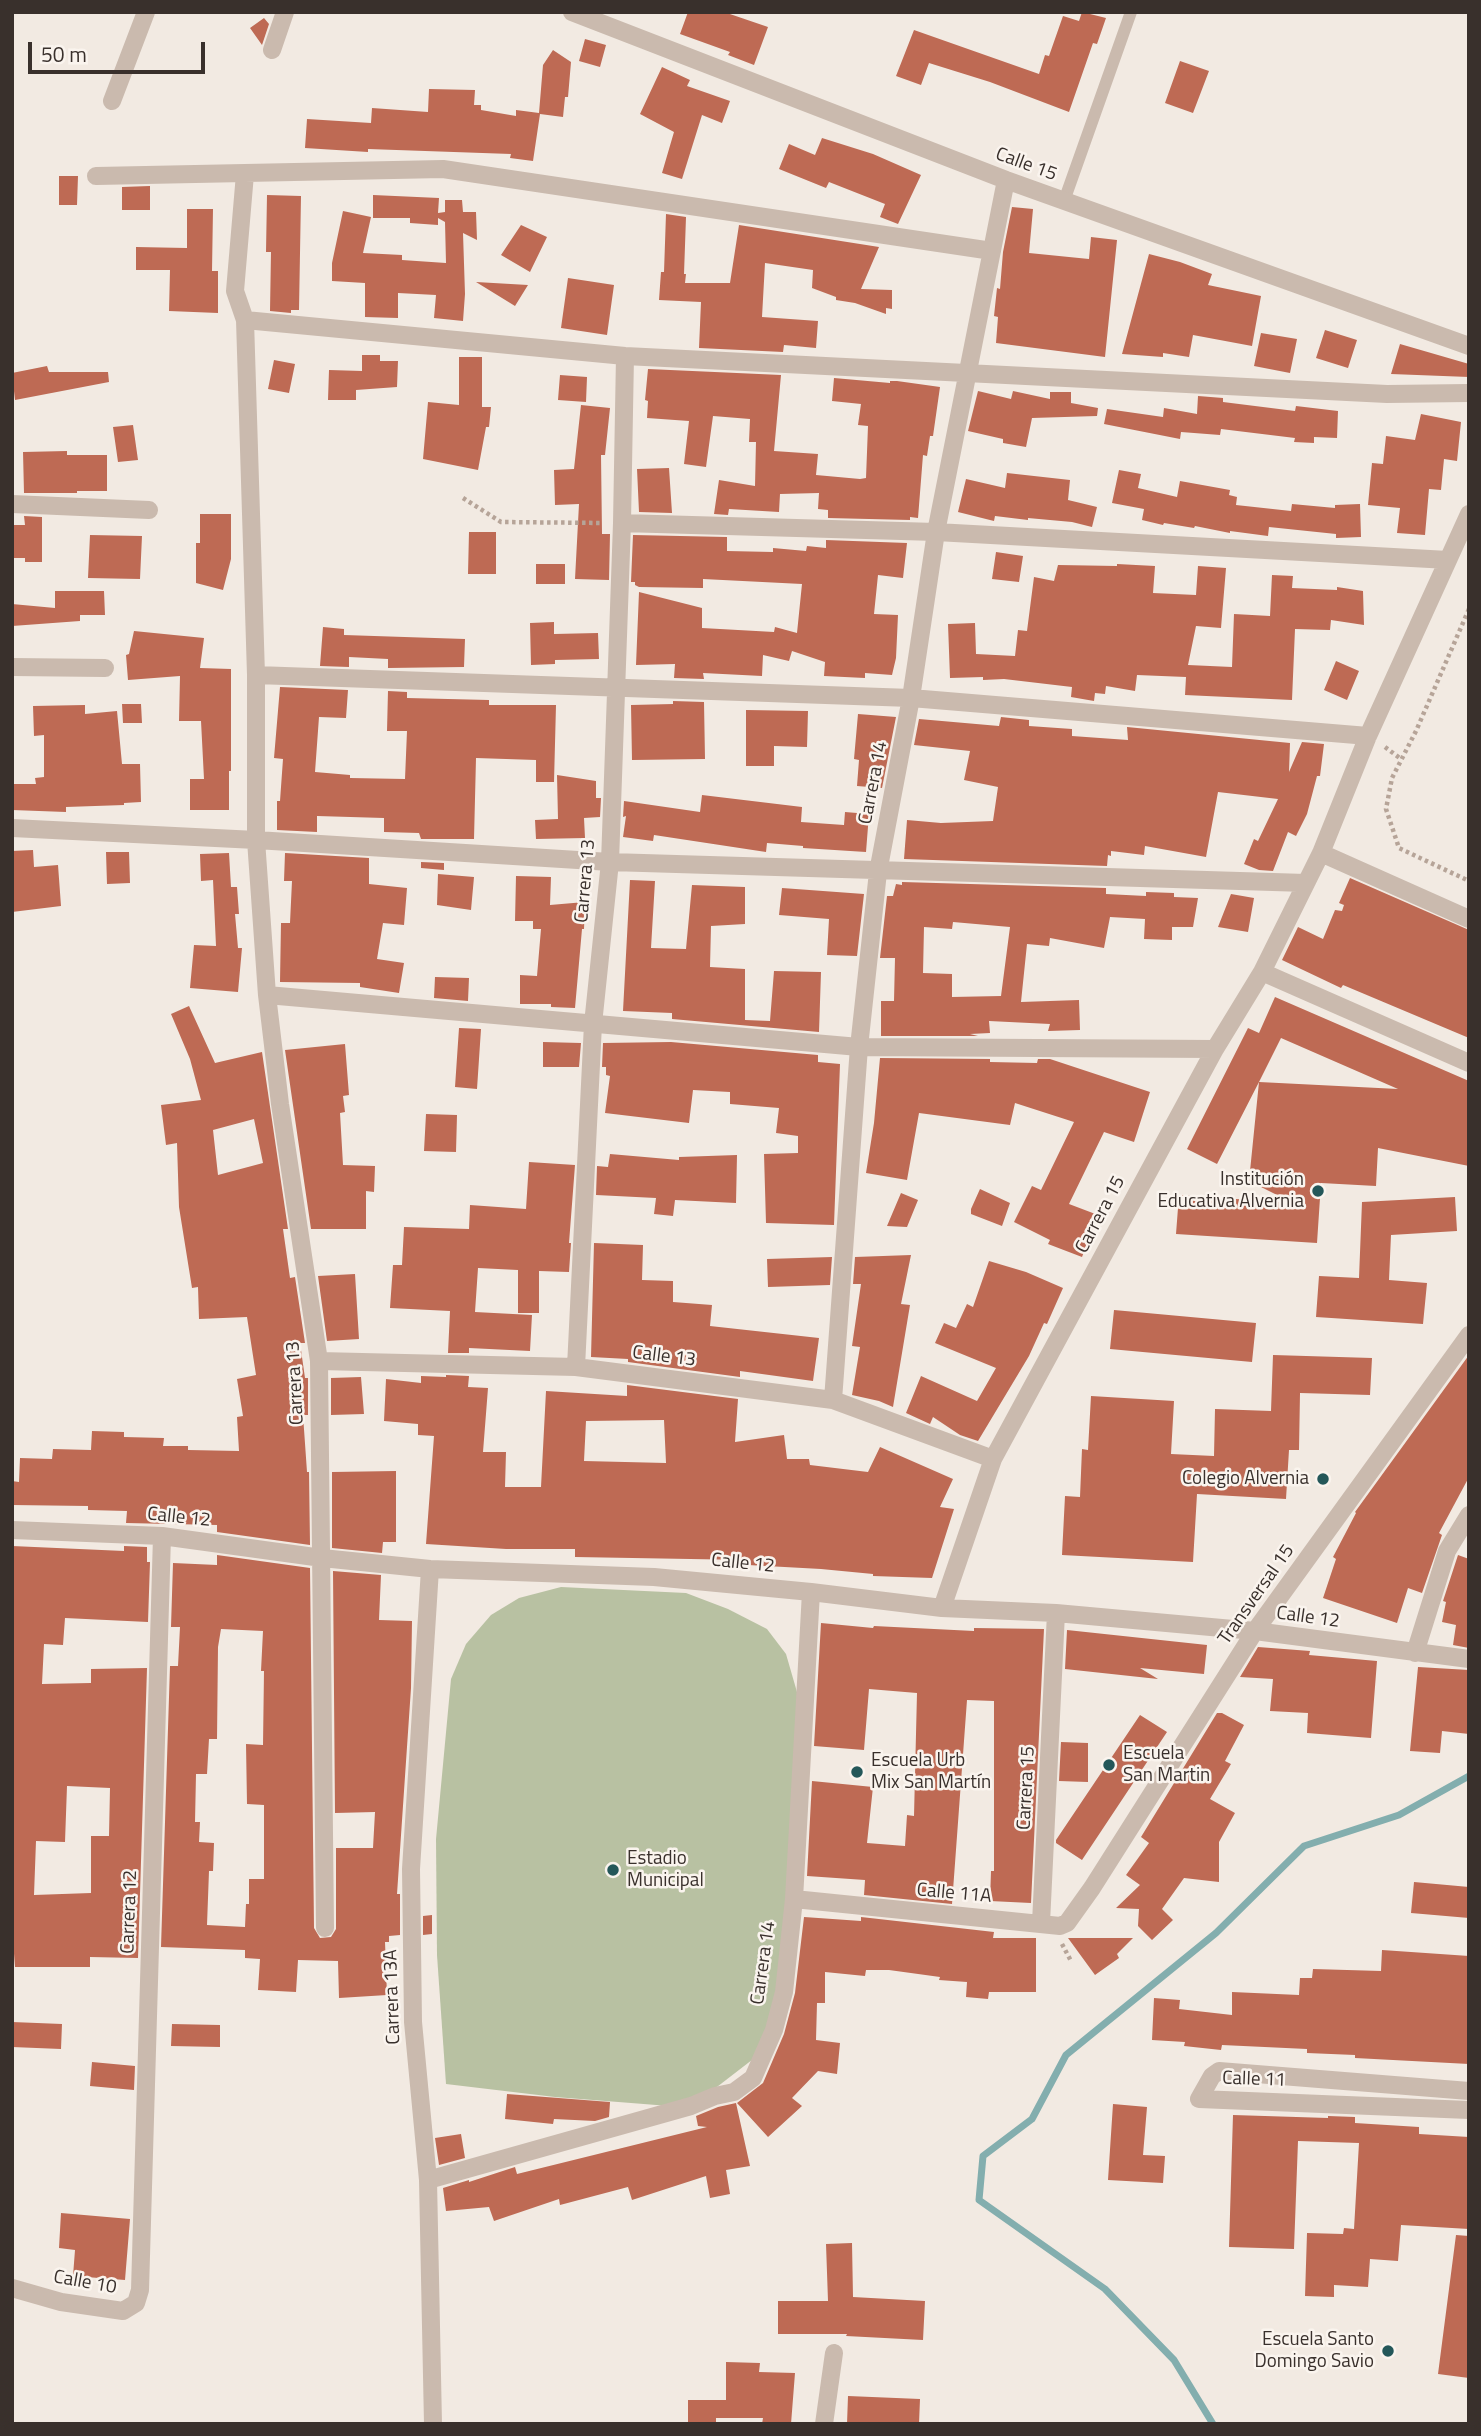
<!DOCTYPE html>
<html>
<head>
<meta charset="utf-8">
<style>
  body { margin:0 }
  #map { position:relative; width:1481px; height:2436px; overflow:hidden; background:#f2eae2; font-family:"Titillium Web",sans-serif }
  canvas { display:block }
  .frame { position:absolute; inset:0; border:14px solid #39302c; pointer-events:none }
  .scale { position:absolute; left:28px; top:42px; width:177px; height:32px; box-sizing:border-box; border:4px solid #39302c; border-top:0; padding-left:9px; font-size:21px; line-height:24px; white-space:nowrap; color:#39302c; -webkit-text-stroke:5px #faf4ee; paint-order:stroke }
</style>
</head>
<body>
<div id="map">
<canvas width="1481" height="2436"></canvas>
<div class="frame"></div>
<div class="scale">50 m</div>
</div>
<script>
const context = document.querySelector('canvas').getContext('2d');
context.lineJoin = 'round';
function fill(path, color) { context.fillStyle = color; context.fill(path, 'evenodd'); }
const poly = rows => new Path2D(rows.map(r => 'M' + r).join(''));
function stroke(path, color, width, dash) { context.strokeStyle = color; context.lineWidth = width; context.lineCap = dash ? 'butt' : 'round'; context.setLineDash(dash || []); context.stroke(path); }
function write(font, color, halo, rows, align = 'center') {
  context.font = font + ' "Titillium Web",sans-serif'; context.lineWidth = 5; context.setLineDash([]); context.textBaseline = 'middle'; context.strokeStyle = halo; context.fillStyle = color; for (const [text, x, y, turn = 0] of rows) {
    context.save(); context.translate(x, y); context.rotate((+turn || 0) * Math.PI / 180); context.textAlign = isNaN(turn) ? turn : align; if (halo) context.strokeText(text, 0, 0); context.fillText(text, 0, 0); context.restore();
  }
}
const green = poly([
  [561,1587,686,1593,728,1609,767,1629,786,1654,799,1699,780,1999,761,2053,713,2090,669,2106,555,2097,446,2084,437,1955,436,1839,451,1679,466,1644,491,1615,519,1598]
]);
const stream = poly([
  [1213,2424,1174,2360,1105,2289,979,2200,983,2156,1032,2119,1066,2055,1216,1933,1304,1846,1399,1815,1469,1776]
]);
const building = poly([
  [688,12,724,12,768,27,754,65,728,55,730,52,680,34],
  [1082,12,1106,18,1097,44,1093,43,1069,112,990,82,929,63,921,85,896,76,914,30,1039,74,1045,55,1049,56,1063,16,1079,21],
  [264,18,269,24,262,45,250,28],
  [585,39,606,45,600,67,579,61],
  [553,50,571,62,568,97,565,97,563,117,540,114,533,161,510,158,511,154,368,149,368,152,305,148,307,119,371,123,372,108,428,112,429,89,475,90,474,105,481,105,481,110,516,116,516,110,539,113,543,65],
  [1180,61,1209,71,1193,113,1165,103],
  [662,67,690,80,687,86,730,101,722,123,702,115,682,179,662,173,674,132,640,114],
  [822,138,873,154,921,175,898,224,880,217,885,204,829,182,826,188,779,169,789,144,815,155],
  [59,176,78,176,77,205,59,205],
  [150,186,150,210,122,210,122,187],
  [267,195,301,196,299,310,291,310,291,313,270,311,271,252,266,252],
  [373,195,439,198,438,213,445,212,445,200,462,200,463,212,476,212,477,240,463,233,465,294,463,321,434,318,436,295,398,293,398,318,365,317,365,283,332,281,332,263,343,211,371,217,363,253,402,255,402,260,446,263,445,222,438,218,438,225,410,223,410,218,373,218],
  [1012,207,1033,209,1029,253,1089,259,1091,237,1117,240,1105,357,996,343,998,317,994,316,997,288,1000,289,1003,252],
  [187,209,213,209,212,271,218,271,218,313,169,311,170,270,136,270,136,247,187,248],
  [666,214,686,217,684,274,686,274,685,283,730,283,739,225,879,247,861,289,892,290,892,309,886,308,886,314,855,303,836,300,836,297,812,288,813,270,765,263,762,317,818,321,816,348,784,345,783,352,699,348,701,302,659,300,661,272,664,272],
  [521,225,547,237,530,272,501,255],
  [1149,254,1180,262,1212,274,1208,285,1261,296,1252,346,1193,335,1189,357,1163,353,1163,357,1122,354],
  [568,278,614,285,607,335,561,328],
  [476,282,528,285,515,306],
  [1325,330,1357,340,1348,368,1316,358],
  [1261,333,1297,339,1290,373,1254,366],
  [1400,344,1469,364,1469,377,1391,374],
  [362,355,380,355,380,361,398,361,397,387,356,390,356,400,328,400,329,370,362,371],
  [459,357,482,357,482,407,491,407,489,427,486,427,478,470,423,459,428,402,459,405],
  [274,360,295,364,289,393,268,389],
  [47,366,49,372,108,372,109,382,15,400,12,373],
  [648,369,781,375,774,451,818,454,816,475,860,479,866,478,868,426,858,425,861,404,832,401,834,378,890,383,890,381,897,381,940,387,933,436,930,436,927,456,923,455,918,518,910,517,910,520,828,518,828,510,818,509,819,493,780,494,779,512,729,509,728,515,714,514,719,480,755,486,756,442,749,442,750,419,713,416,706,467,684,464,689,421,647,418,648,401,645,400],
  [560,375,587,377,586,402,558,400],
  [978,391,1011,399,1013,391,1050,399,1050,392,1071,392,1071,403,1098,408,1097,416,1032,418,1026,447,1003,443,1003,439,968,431],
  [1198,396,1223,398,1223,402,1295,411,1296,406,1338,411,1337,438,1314,437,1314,443,1294,442,1295,438,1221,429,1220,435,1181,432,1180,439,1104,424,1107,409,1163,417,1164,408,1197,414],
  [581,405,610,408,605,455,601,455,602,534,610,534,609,580,575,579,579,504,555,505,554,470,574,469],
  [1421,414,1461,422,1457,461,1444,459,1441,490,1429,489,1425,535,1397,533,1400,508,1368,505,1372,463,1383,464,1386,436,1415,440],
  [133,425,138,460,118,462,113,427],
  [67,451,67,455,107,455,107,491,77,491,77,493,24,493,23,452],
  [669,468,672,513,639,512,637,469],
  [1119,470,1141,474,1138,488,1177,497,1180,481,1230,490,1229,495,1237,497,1236,505,1291,511,1292,504,1335,508,1335,505,1360,504,1361,537,1336,538,1336,534,1269,527,1268,536,1230,531,1230,533,1195,526,1194,528,1164,523,1163,525,1142,520,1144,509,1112,503],
  [1007,473,1070,480,1068,500,1097,507,1092,527,1072,522,1028,518,1028,520,995,516,994,521,958,512,966,479,1005,488],
  [200,514,231,514,231,559,223,590,196,583,196,543,200,543],
  [24,516,42,517,42,562,25,562,25,558,12,558,12,525,25,525],
  [469,532,496,532,496,574,468,574],
  [90,535,142,536,140,579,88,578],
  [633,535,727,537,727,551,773,552,773,548,806,551,807,546,826,548,826,540,907,543,903,578,878,575,874,614,898,615,896,658,892,675,865,673,865,678,824,676,825,662,792,651,789,661,763,655,762,676,703,673,704,679,674,678,675,664,636,665,639,592,702,608,702,628,774,632,775,627,797,633,802,584,703,579,703,588,639,587,635,585,635,582,631,582],
  [996,552,1023,556,1019,582,992,579],
  [536,564,565,564,565,584,536,584],
  [1117,564,1155,566,1153,593,1196,595,1198,566,1226,568,1221,628,1196,626,1188,665,1232,667,1234,614,1270,616,1272,575,1293,576,1292,588,1337,590,1337,587,1363,591,1364,625,1331,620,1330,630,1295,629,1292,700,1185,695,1186,677,1137,675,1135,691,1106,686,1105,694,1095,693,1094,701,1071,697,1072,687,1004,679,983,680,983,677,950,678,948,624,975,623,976,654,1015,656,1018,630,1027,631,1034,577,1054,581,1058,565,1117,566],
  [55,591,104,591,105,615,80,615,80,621,12,626,12,604,55,608],
  [554,622,554,634,598,633,599,659,555,660,555,664,531,665,530,623],
  [323,627,344,629,344,635,465,639,464,667,388,668,388,659,349,657,349,667,320,666],
  [134,631,204,638,200,668,231,669,231,771,229,771,229,810,190,810,190,779,204,779,201,721,179,721,180,676,128,680,126,655,129,654],
  [1336,661,1359,671,1347,700,1324,690],
  [280,687,348,690,346,718,319,717,315,772,350,775,350,778,405,779,407,731,387,731,388,691,407,692,407,698,489,700,489,705,556,705,554,782,536,782,536,760,476,758,474,839,421,839,419,833,384,832,384,818,317,816,317,832,277,830,277,801,280,801,283,759,274,758],
  [673,701,704,702,705,759,632,760,631,705,673,704],
  [122,704,141,704,142,723,123,723],
  [85,705,85,714,117,711,122,764,140,764,141,802,124,803,124,805,66,807,66,812,12,810,12,784,36,784,35,778,44,777,44,735,34,736,33,706],
  [746,710,808,711,807,747,774,746,774,766,746,766],
  [858,714,896,717,882,788,857,786,859,760,854,759],
  [1001,717,1029,720,1029,726,1072,729,1072,736,1128,740,1127,727,1290,743,1289,772,1302,742,1324,744,1320,776,1317,776,1307,814,1296,836,1288,832,1273,871,1259,870,1244,864,1254,839,1258,841,1278,799,1218,792,1206,857,1145,846,1144,855,1111,851,1111,856,1108,855,1107,866,904,859,907,820,941,823,993,821,998,787,964,780,970,751,914,745,919,719,999,726],
  [557,775,596,781,596,798,601,798,600,817,584,818,585,838,536,839,535,820,558,819],
  [702,795,802,807,801,822,844,825,845,812,869,814,866,852,803,848,803,846,767,843,766,852,654,835,653,841,623,837,626,816,623,817,624,801,700,812],
  [33,850,34,867,58,865,61,906,12,912,12,851],
  [106,852,129,852,130,883,107,884],
  [229,853,231,887,237,887,239,914,235,914,238,948,242,948,238,992,190,988,194,945,216,946,213,880,201,881,200,854],
  [285,853,369,858,369,884,407,888,404,925,383,923,377,959,404,963,399,993,360,987,360,983,280,982,281,923,290,923,292,881,284,881],
  [421,862,444,863,444,870,421,868],
  [438,874,474,877,471,910,437,905],
  [516,876,551,877,550,905,585,902,584,929,582,929,575,1008,551,1007,551,1004,520,1004,520,975,537,976,541,929,533,929,533,921,515,921],
  [1350,878,1469,930,1469,1038,1343,985,1341,988,1282,960,1298,927,1323,939,1335,910,1342,911,1344,905,1339,903],
  [630,880,655,881,651,948,686,949,692,885,745,887,745,924,711,926,710,967,745,969,745,1020,770,1021,774,971,821,972,819,1032,672,1019,672,1013,623,1011],
  [902,882,1106,888,1106,894,1146,896,1146,892,1174,893,1174,897,1198,898,1193,927,1172,927,1172,940,1144,939,1145,919,1110,917,1104,948,1050,938,1049,946,1027,944,1021,1002,1079,1000,1080,1030,1048,1031,1050,1024,989,1021,990,1033,970,1034,978,1036,881,1036,881,1001,894,1001,895,958,880,958,887,896,893,896,896,884,902,885],
  [953,922,1010,927,1001,996,952,997,952,974,923,973,924,927,952,929],
  [782,888,864,894,857,956,827,955,829,919,779,915],
  [1231,894,1254,898,1248,932,1218,927],
  [435,977,469,978,468,1001,434,998],
  [1275,997,1469,1081,1469,1166,1378,1148,1376,1186,1321,1183,1317,1243,1176,1234,1179,1195,1293,1203,1249,1181,1259,1082,1217,1164,1187,1149,1248,1028,1259,1033],
  [1281,1038,1398,1089,1259,1082],
  [189,1006,215,1063,262,1052,288,1229,283,1229,290,1278,295,1277,305,1343,300,1343,305,1378,308,1378,308,1415,303,1415,307,1472,309,1472,310,1545,217,1532,217,1525,126,1523,127,1511,88,1510,88,1506,12,1505,12,1481,19,1482,20,1458,52,1459,53,1449,91,1450,92,1431,124,1432,124,1437,164,1438,163,1446,188,1446,188,1450,239,1451,237,1417,243,1416,237,1379,256,1375,247,1317,199,1319,198,1287,192,1288,179,1207,177,1143,166,1145,161,1105,201,1100,190,1059,171,1014],
  [254,1119,263,1163,218,1175,213,1130],
  [459,1028,481,1029,477,1089,455,1087],
  [543,1042,581,1043,579,1067,543,1067],
  [671,1042,818,1055,818,1062,840,1064,834,1225,766,1223,764,1154,798,1153,798,1136,776,1133,779,1108,730,1104,730,1092,693,1090,689,1123,605,1113,610,1076,606,1075,606,1067,602,1067,603,1043],
  [345,1044,349,1095,343,1096,345,1112,340,1113,343,1165,375,1166,374,1192,366,1191,366,1229,311,1229,285,1050],
  [880,1058,990,1059,990,1062,1037,1063,1038,1059,1050,1059,1150,1092,1134,1142,1104,1132,1069,1204,1098,1215,1082,1257,1048,1244,1050,1240,1014,1222,1032,1186,1041,1190,1074,1122,1015,1103,1010,1125,919,1113,907,1180,866,1173,874,1123],
  [426,1114,457,1115,456,1152,424,1151],
  [610,1154,679,1160,679,1157,737,1155,736,1203,675,1200,673,1216,654,1214,656,1198,596,1195,597,1166,608,1167],
  [529,1162,575,1165,569,1243,571,1243,569,1272,539,1271,539,1313,518,1313,518,1270,478,1268,475,1312,532,1315,530,1351,469,1348,469,1353,448,1353,450,1311,390,1308,393,1265,402,1265,404,1227,469,1229,470,1205,526,1209],
  [980,1189,1010,1203,1002,1226,971,1214,971,1209],
  [901,1193,918,1200,907,1227,887,1226],
  [1455,1197,1457,1231,1391,1235,1389,1280,1427,1283,1423,1324,1316,1317,1319,1276,1359,1278,1362,1202],
  [594,1243,643,1245,642,1280,673,1281,673,1302,712,1305,710,1326,819,1338,813,1381,740,1371,740,1377,628,1362,628,1359,591,1357],
  [911,1255,901,1304,910,1305,893,1407,879,1401,852,1395,860,1347,852,1346,861,1284,853,1284,855,1257],
  [832,1257,830,1285,768,1287,767,1259],
  [989,1261,1026,1272,1063,1288,1047,1324,1044,1323,1029,1356,978,1441,960,1435,933,1417,930,1424,906,1413,921,1376,977,1401,996,1368,935,1343,944,1323,956,1328,967,1304,973,1307],
  [355,1274,359,1339,327,1341,318,1276],
  [1114,1310,1256,1323,1252,1362,1110,1349],
  [1273,1355,1372,1358,1370,1395,1300,1393,1299,1450,1289,1450,1286,1499,1197,1494,1193,1562,1062,1555,1065,1496,1080,1497,1082,1449,1088,1450,1091,1396,1174,1401,1171,1454,1214,1456,1215,1409,1271,1411],
  [1469,1355,1469,1477,1439,1533,1442,1535,1422,1593,1408,1588,1397,1623,1323,1598,1336,1559,1333,1557,1356,1513,1355,1512],
  [446,1375,469,1376,468,1387,488,1388,483,1452,506,1452,505,1487,541,1487,546,1391,627,1396,627,1385,738,1399,735,1442,784,1435,787,1459,809,1459,810,1465,868,1472,880,1447,953,1479,940,1507,954,1509,932,1578,873,1576,873,1574,821,1569,748,1565,748,1560,575,1557,575,1549,506,1549,426,1544,434,1436,418,1435,418,1424,384,1421,386,1379,421,1383,421,1376,446,1377],
  [664,1420,666,1463,584,1461,586,1421],
  [361,1377,364,1414,331,1415,331,1378],
  [396,1471,396,1542,383,1542,382,1553,332,1548,332,1472],
  [12,1546,124,1551,124,1546,147,1547,147,1562,150,1562,148,1622,65,1618,63,1645,44,1644,42,1684,91,1683,91,1669,147,1668,138,1958,90,1957,90,1967,15,1967,12,1927],
  [67,1786,110,1788,109,1836,91,1836,91,1893,34,1895,36,1841,65,1842],
  [217,1555,310,1568,314,1928,320,1938,331,1937,336,1929,336,1848,373,1848,375,1812,335,1813,333,1571,381,1575,379,1620,412,1621,411,1688,397,1894,400,1894,400,1935,389,1936,389,1942,385,1942,387,1995,339,1998,338,1961,298,1960,296,1992,258,1990,260,1959,245,1958,245,1950,161,1947,170,1666,178,1666,180,1627,171,1627,173,1563,217,1565],
  [221,1629,263,1631,261,1671,264,1671,263,1745,246,1744,247,1804,264,1805,264,1879,249,1879,249,1904,246,1904,245,1927,207,1925,209,1871,213,1871,214,1843,199,1842,200,1822,195,1822,196,1774,207,1774,209,1739,217,1739,218,1647],
  [1458,1555,1469,1559,1469,1648,1453,1645,1456,1625,1442,1622,1446,1602,1443,1601],
  [821,1623,873,1628,874,1626,974,1631,974,1628,1044,1629,1031,1903,990,1901,991,1871,994,1871,994,1701,967,1700,952,1904,864,1895,865,1880,807,1876,812,1781,873,1787,867,1843,905,1846,907,1815,914,1816,917,1693,869,1689,864,1750,814,1746],
  [1067,1630,1207,1645,1204,1674,1140,1668,1158,1679,1065,1669],
  [1258,1647,1310,1651,1309,1655,1377,1661,1371,1738,1307,1733,1308,1713,1270,1711,1273,1679,1240,1677],
  [1418,1667,1469,1670,1469,1734,1442,1731,1440,1753,1410,1751],
  [1217,1713,1222,1713,1244,1725,1225,1761,1231,1764,1210,1799,1235,1813,1219,1842,1219,1882,1184,1878,1162,1909,1173,1920,1152,1940,1138,1926,1139,1909,1116,1908,1140,1885,1126,1875,1149,1843,1141,1837],
  [1140,1715,1167,1732,1082,1860,1056,1843,1056,1840],
  [1061,1742,1088,1743,1088,1782,1059,1781],
  [1414,1882,1469,1887,1469,1918,1411,1913],
  [432,1915,432,1934,423,1935,423,1916],
  [804,1917,861,1921,861,1917,994,1932,993,1938,1036,1938,1036,1992,989,1992,988,1999,966,1997,967,1982,939,1980,940,1977,889,1970,866,1970,865,1976,825,1972,825,2003,817,2003,816,2040,840,2043,837,2074,818,2071,792,2098,802,2106,768,2137,737,2103,763,2083,784,2034,795,1993],
  [1068,1938,1133,1938,1117,1954,1119,1958,1095,1975],
  [1382,1950,1469,1956,1469,2064,1355,2058,1355,2055,1307,2053,1307,2049,1222,2045,1221,2050,1184,2046,1185,2042,1152,2040,1154,1998,1180,2000,1179,2009,1232,2015,1232,1992,1299,1995,1300,1978,1312,1978,1313,1969,1381,1971],
  [12,2022,62,2024,61,2049,12,2047],
  [172,2024,220,2025,220,2047,171,2046],
  [92,2062,135,2066,134,2090,90,2086],
  [507,2094,610,2102,609,2117,595,2121,554,2119,553,2124,505,2119],
  [736,2103,750,2166,726,2170,730,2194,710,2198,706,2176,632,2200,628,2187,560,2205,559,2199,494,2221,489,2207,446,2211,443,2188,469,2180,469,2182,515,2167,517,2174,707,2127,698,2126,696,2116,718,2107],
  [1113,2104,1147,2107,1143,2155,1165,2156,1163,2183,1108,2180],
  [1233,2115,1328,2118,1328,2116,1355,2117,1355,2123,1419,2127,1419,2134,1469,2137,1469,2229,1401,2225,1398,2261,1370,2259,1368,2287,1334,2285,1334,2297,1305,2296,1307,2233,1343,2234,1344,2228,1354,2229,1359,2143,1298,2141,1294,2249,1229,2247],
  [461,2134,465,2158,439,2165,435,2138],
  [61,2213,130,2219,125,2280,73,2276,75,2250,59,2248],
  [1456,2235,1469,2236,1469,2378,1438,2374],
  [852,2243,853,2297,925,2301,923,2340,846,2336,847,2334,778,2334,778,2301,828,2301,826,2244],
  [726,2362,760,2363,759,2372,795,2373,791,2424,762,2424,763,2418,716,2418,716,2424,688,2424,688,2400,726,2400],
  [848,2396,920,2399,919,2424,847,2424]
]);
const path = poly([
  [463,498,501,522,603,523],
  [1469,609,1416,731,1392,778,1386,809,1399,848,1469,881],
  [1385,747,1401,759],
  [1062,1944,1071,1961]
]);
const service = poly([
  [1064,201,1131,12]
]);
const minor = poly([
  [572,12,1006,180,1469,346],
  [272,50,285,12],
  [112,101,146,12],
  [245,174,235,291,245,320,256,675,256,840,267,995,280,1104,319,1361,325,1928],
  [96,176,443,169,992,251],
  [245,320,625,356,1387,394,1469,393],
  [12,504,149,510],
  [622,523,936,532,1448,560],
  [12,667,105,668],
  [256,675,911,698,1368,736],
  [12,828,256,840,610,862,1306,883],
  [1321,853,1469,919],
  [1262,972,1469,1063],
  [267,995,859,1047,1215,1049],
  [319,1361,576,1367,833,1400,993,1459],
  [576,1367,593,1024,610,862,622,523,625,356],
  [833,1400,859,1047,878,872,911,698,936,532,1006,180],
  [12,1530,162,1536,322,1558,430,1569,654,1577,811,1592,942,1608,1056,1613,1255,1631,1469,1659],
  [430,1569,411,1869,413,2022,428,2180,433,2424],
  [942,1608,993,1459,1215,1049,1262,972,1321,853,1368,736,1469,514],
  [1415,1653,1447,1551,1469,1515],
  [794,1899,1060,1926,1067,1923,1092,1888,1255,1631,1469,1335],
  [1041,1923,1056,1613],
  [1469,2091,1219,2071,1212,2076,1199,2099,1469,2110],
  [428,2180,691,2106,715,2096,734,2092,753,2078,774,2030,784,1992,794,1899,811,1592],
  [12,2288,61,2302,123,2311,136,2303,140,2290,162,1536],
  [824,2424,834,2353]
]);
const markers = [
  [1318,1191,7,"#245759"],
  [1323,1479,7,"#245759"],
  [1109,1765,7,"#245759"],
  [857,1772,7,"#245759"],
  [613,1870,7,"#245759"],
  [1388,2351,7,"#245759"]
];
const streetNames = [
  ["Calle 15",1026,165,20],
  ["Carrera 14",874,783,-79],
  ["Carrera 13",586,881,-85],
  ["Carrera 15",1101,1215,-62],
  ["Calle 13",664,1357,7],
  ["Carrera 13",296,1383,-93],
  ["Calle 12",179,1518,6],
  ["Calle 12",743,1564,6],
  ["Transversal 15",1257,1595,-55],
  ["Calle 12",1308,1618,8],
  ["Carrera 15",1027,1788,-87],
  ["Calle 11A",954,1894,5],
  ["Carrera 12",130,1912,-88],
  ["Carrera 14",764,1963,-82],
  ["Carrera 13A",393,1997,-92],
  ["Calle 11",1254,2080,2],
  ["Calle 10",85,2283,10]
];
const poiNames = [
  ["Institución",1304,1180],
  ["Educativa Alvernia",1304,1202],
  ["Colegio Alvernia",1309,1479],
  ["Escuela",1123,1754,"left"],
  ["San Martin",1123,1776,"left"],
  ["Escuela Urb",871,1761,"left"],
  ["Mix San Martín",871,1783,"left"],
  ["Estadio",627,1859,"left"],
  ["Municipal",627,1881,"left"],
  ["Escuela Santo",1374,2340],
  ["Domingo Savio",1374,2362]
];
fill(green, '#b8c1a2');
stroke(stream, '#83aeae', 7);
fill(building, '#be6a54');
stroke(path, '#b6a498', 4.5, [3.5, 3.5]);
stroke(service, '#cabaae', 12);
stroke(minor, '#cabaae', 18);
for (const [x, y, r, color] of markers) { const dot = new Path2D(); dot.arc(x, y, r, 0, 2 * Math.PI); context.fillStyle = color; context.fill(dot); stroke(dot, '#faf4ee', 2.5); }
write('19px', '#39302c', '#faf4ee', streetNames);
write('19px', '#39302c', '#faf4ee', poiNames, 'right');
</script>
</body>
</html>
